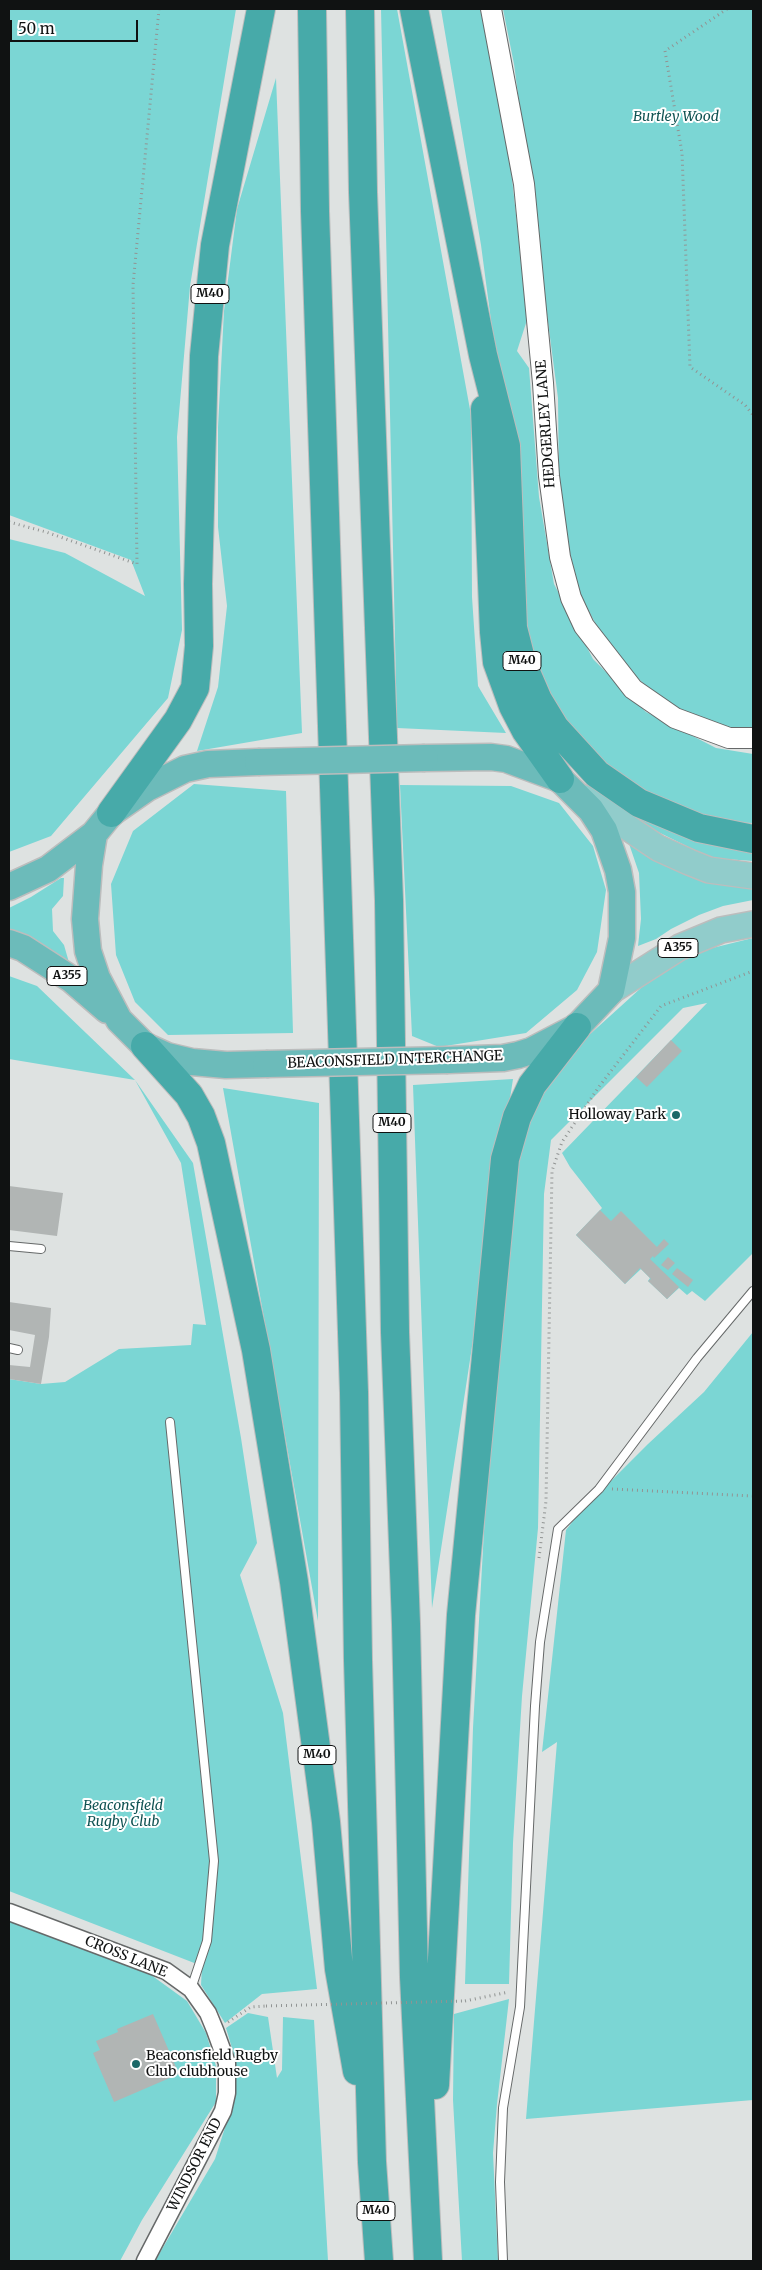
<!DOCTYPE html>
<html>
<head>
<meta charset="utf-8">
<style>
  body { margin:0 }
  #map { position:relative; width:762px; height:2270px; overflow:hidden; background:#dee2e1; font-family:Merriweather,serif }
  canvas { display:block }
  .frame { position:absolute; inset:0; border:10px solid #101212; pointer-events:none }
  .scale { position:absolute; left:10px; top:20px; width:128px; height:22px; box-sizing:border-box; border:2px solid #101212; border-top:0; padding-left:6px; font-size:15px; line-height:18px; white-space:nowrap; color:#101212; -webkit-text-stroke:4px #fff; paint-order:stroke }
</style>
</head>
<body>
<div id="map">
<canvas width="762" height="2270"></canvas>
<div class="frame"></div>
<div class="scale">50 m</div>
</div>
<script>
const context = document.querySelector('canvas').getContext('2d');
context.lineJoin = 'round';
function fill(path, color) { context.fillStyle = color; context.fill(path, 'evenodd'); }
const poly = rows => new Path2D(rows.map(r => 'M' + r).join(''));
function stroke(path, color, width, dash) { context.strokeStyle = color; context.lineWidth = width; context.lineCap = dash ? 'butt' : 'round'; context.setLineDash(dash || []); context.stroke(path); }
function write(font, color, halo, rows, align = 'center') {
  context.font = font + ' Merriweather,serif'; context.lineWidth = 4; context.setLineDash([]); context.textBaseline = 'middle'; context.strokeStyle = halo; context.fillStyle = color; for (const [text, x, y, turn = 0] of rows) {
    context.save(); context.translate(x, y); context.rotate((+turn || 0) * Math.PI / 180); context.textAlign = isNaN(turn) ? turn : align; if (halo) context.strokeText(text, 0, 0); context.fillText(text, 0, 0); context.restore();
  }
}
const green = poly([
  [9,9,236,9,190,286,177,437,182,630,168,698,51,836,9,852,9,539,65,553,145,596,131,560,9,515],
  [381,9,397,9,471,415,472,597,478,686,506,733,397,728],
  [441,9,480,9,492,65,511,170,526,304,527,320,517,351,529,368,539,497,554,584,593,659,646,712,716,748,753,754,753,823,720,822,682,811,605,768,543,693,525,632,508,404,492,328,481,245],
  [503,9,753,9,753,729,726,727,695,717,664,701,613,657,580,594,567,541,559,487,558,398,514,64],
  [276,78,302,733,197,751,218,687,227,606,218,527,218,427,224,311,237,209],
  [194,784,286,791,293,1033,168,1035,135,1002,116,955,111,884,133,831],
  [400,785,511,786,559,803,593,846,606,890,597,952,577,990,526,1033,439,1047,412,1036],
  [615,796,753,846,753,861,711,858,654,830,613,803],
  [626,835,753,885,753,900,723,906,699,915,671,929,656,939,638,946,641,919,639,873],
  [61,878,64,878,63,896,52,909,53,931,64,945,72,973,9,937,9,908,31,897],
  [753,938,753,1253,705,1301,692,1291,687,1295,679,1288,667,1299,648,1281,650,1278,641,1269,625,1284,576,1235,602,1208,570,1167,562,1153,707,1003,683,1008,551,1140,544,1194,538,1528,522,1696,513,1843,509,1984,465,1984,473,1728,486,1495,521,1140,539,1088,577,1046,642,987,696,952],
  [9,976,37,986,135,1080,193,1163,241,1438,257,1543,240,1575,283,1713,317,1989,262,1994,225,2023,201,1985,202,1966,9,1891,9,1379,41,1384,65,1382,119,1349,191,1345,193,1324,206,1325,181,1163,135,1080,9,1059],
  [513,1079,432,1608,413,1085],
  [223,1088,319,1103,318,1621],
  [753,1332,753,2100,526,2119,557,1742,542,1752,566,1530,580,1512,648,1444,704,1392],
  [9,1913,118,1951,187,2001,206,2033,216,2066,216,2102,142,2220,120,2261,9,2261],
  [509,1999,497,2104,493,2153,498,2261,462,2261,453,2100,454,2014],
  [248,2013,268,2017,277,2078,282,2070,283,2017,314,2020,328,2261,155,2261,215,2159,236,2093,234,2055,226,2028]
]);
const building = poly([
  [671,1040,682,1051,647,1087,636,1077],
  [9,1186,63,1193,57,1236,9,1230],
  [600,1210,611,1221,621,1211,657,1247,664,1239,669,1244,654,1258,653,1256,650,1259,679,1287,667,1299,648,1281,651,1279,640,1268,625,1284,576,1235],
  [668,1257,675,1263,668,1270,661,1265],
  [677,1268,693,1280,688,1287,672,1274],
  [9,1302,51,1308,49,1337,41,1384,9,1379,9,1365,30,1367,35,1335,9,1330],
  [153,2014,179,2074,114,2102,93,2053,100,2050,96,2041,118,2032,117,2029]
]);
const path = poly([
  [727,9,665,51,682,153,690,367,745,405,753,415],
  [9,522,46,532,137,564,133,285,159,9],
  [612,1489,753,1496],
  [539,1558,546,1501,552,1171,562,1142,598,1088,661,1006,753,971],
  [465,2001,509,1992],
  [228,2022,251,2007,266,2006]
]);
const service = poly([
  [9,1246,41,1249],
  [9,1348,18,1350],
  [170,1422,214,1861,207,1941,191,1989],
  [503,2261,500,2182,503,2108,520,2007,535,1706,540,1642,558,1529,599,1489,697,1358,753,1291]
]);
const minor = poly([
  [9,1912,166,1971,191,1989,208,2013,215,2030,227,2063,227,2093,223,2111,145,2261]
]);
const tertiary = poly([
  [491,9,524,184,543,383,549,476,560,557,571,598,584,626,633,689,675,718,729,738,753,738]
]);
const primary = poly([
  [584,798,658,848,689,862,709,870,753,876],
  [611,991,680,947,721,930,753,924]
]);
const trunk = poly([
  [425,758,491,757,506,759,560,779,591,810,604,830,618,870,622,892,622,938,611,991,577,1027,531,1051,518,1055,503,1058,448,1060],
  [258,762,208,764,185,769,147,788,111,813,94,834,89,865,85,919,88,951,97,978,119,1020,145,1046,167,1056,192,1062,226,1065,266,1064],
  [9,887,48,869,94,834],
  [9,943,23,948,71,979,107,1010]
]);
const motorway = poly([
  [312,9,315,211,354,1392,358,1660,372,2162,379,2261],
  [360,9,363,192,389,900,395,1332,406,1624,414,1977,428,2261],
  [414,9,483,355,506,446,513,628,522,663,538,700,555,728,597,774,639,803,699,828,753,839],
  [485,409,494,632,497,662,513,706,526,731,560,779],
  [111,813,178,720,195,688,199,646,198,584,204,356,215,245,261,9],
  [145,1046,189,1095,201,1116,211,1143,256,1350,294,1582,326,1822,339,1969,357,2071],
  [435,2085,461,1615,505,1159,517,1117,532,1085,577,1027]
]);
const pathBridge = poly([
  [266,2006,465,2001]
]);
const trunkBridge = poly([
  [258,762,425,758],
  [266,1064,448,1060]
]);
const markers = [
  [676,1115,5,"#1b6868"],
  [136,2064,5,"#1b6868"]
];
const shields = [
  [210,294,38],
  [522,661,38],
  [678,948,40],
  [67,976,40],
  [392,1123,38],
  [317,1755,38],
  [376,2211,38]
];
const shieldNames = [
  ["M40",210,294],
  ["M40",522,661],
  ["A355",678,948],
  ["A355",67,976],
  ["M40",392,1123],
  ["M40",317,1755],
  ["M40",376,2211]
];
const parkNames = [
  ["Burtley Wood",676,117],
  ["Beaconsfield",123,1806],
  ["Rugby Club",123,1822]
];
const streetNames = [
  ["HEDGERLEY LANE",546,424,-94],
  ["BEACONSFIELD INTERCHANGE",395,1060,-2],
  ["CROSS LANE",126,1957,22],
  ["WINDSOR END",195,2165,-63]
];
const poiNames = [
  ["Holloway Park",666,1115],
  ["Beaconsfield Rugby",146,2056,"left"],
  ["Club clubhouse",146,2072,"left"]
];
fill(green, '#7bd6d4');
fill(building, '#b1b5b4');
stroke(service, '#666969', 10);
stroke(minor, '#666969', 19);
stroke(tertiary, '#666969', 22);
stroke(primary, '#bcbdbd', 28);
stroke(trunk, '#bcbdbd', 29);
stroke(motorway, '#bcbdbd', 30);
stroke(path, '#919493', 3, [1, 4]);
stroke(service, '#fff', 8);
stroke(minor, '#fff', 16);
stroke(tertiary, '#fff', 20);
stroke(primary, '#91cccb', 25);
stroke(trunk, '#6cbbba', 26);
stroke(motorway, '#47aaa9', 28);
stroke(trunkBridge, '#bcbdbd', 29, []);
stroke(pathBridge, '#919493', 3, [1, 4]);
stroke(trunkBridge, '#6cbbba', 26);
for (const [x, y, r, color] of markers) { const dot = new Path2D(); dot.arc(x, y, r, 0, 2 * Math.PI); context.fillStyle = color; context.fill(dot); stroke(dot, '#fff', 2); }
for (const [x, y, w] of shields) { const box = new Path2D(); box.roundRect(x - w / 2, y - 9.5, w, 19, 4); context.fillStyle = '#fff'; context.fill(box); stroke(box, '#101212', 1); }
write('bold 12px', '#101212', null, shieldNames);
write('italic 14px', '#105353', '#fff', parkNames);
write('14px', '#101212', '#fff', streetNames);
write('14px', '#101212', '#fff', poiNames, 'right');
</script>
</body>
</html>
